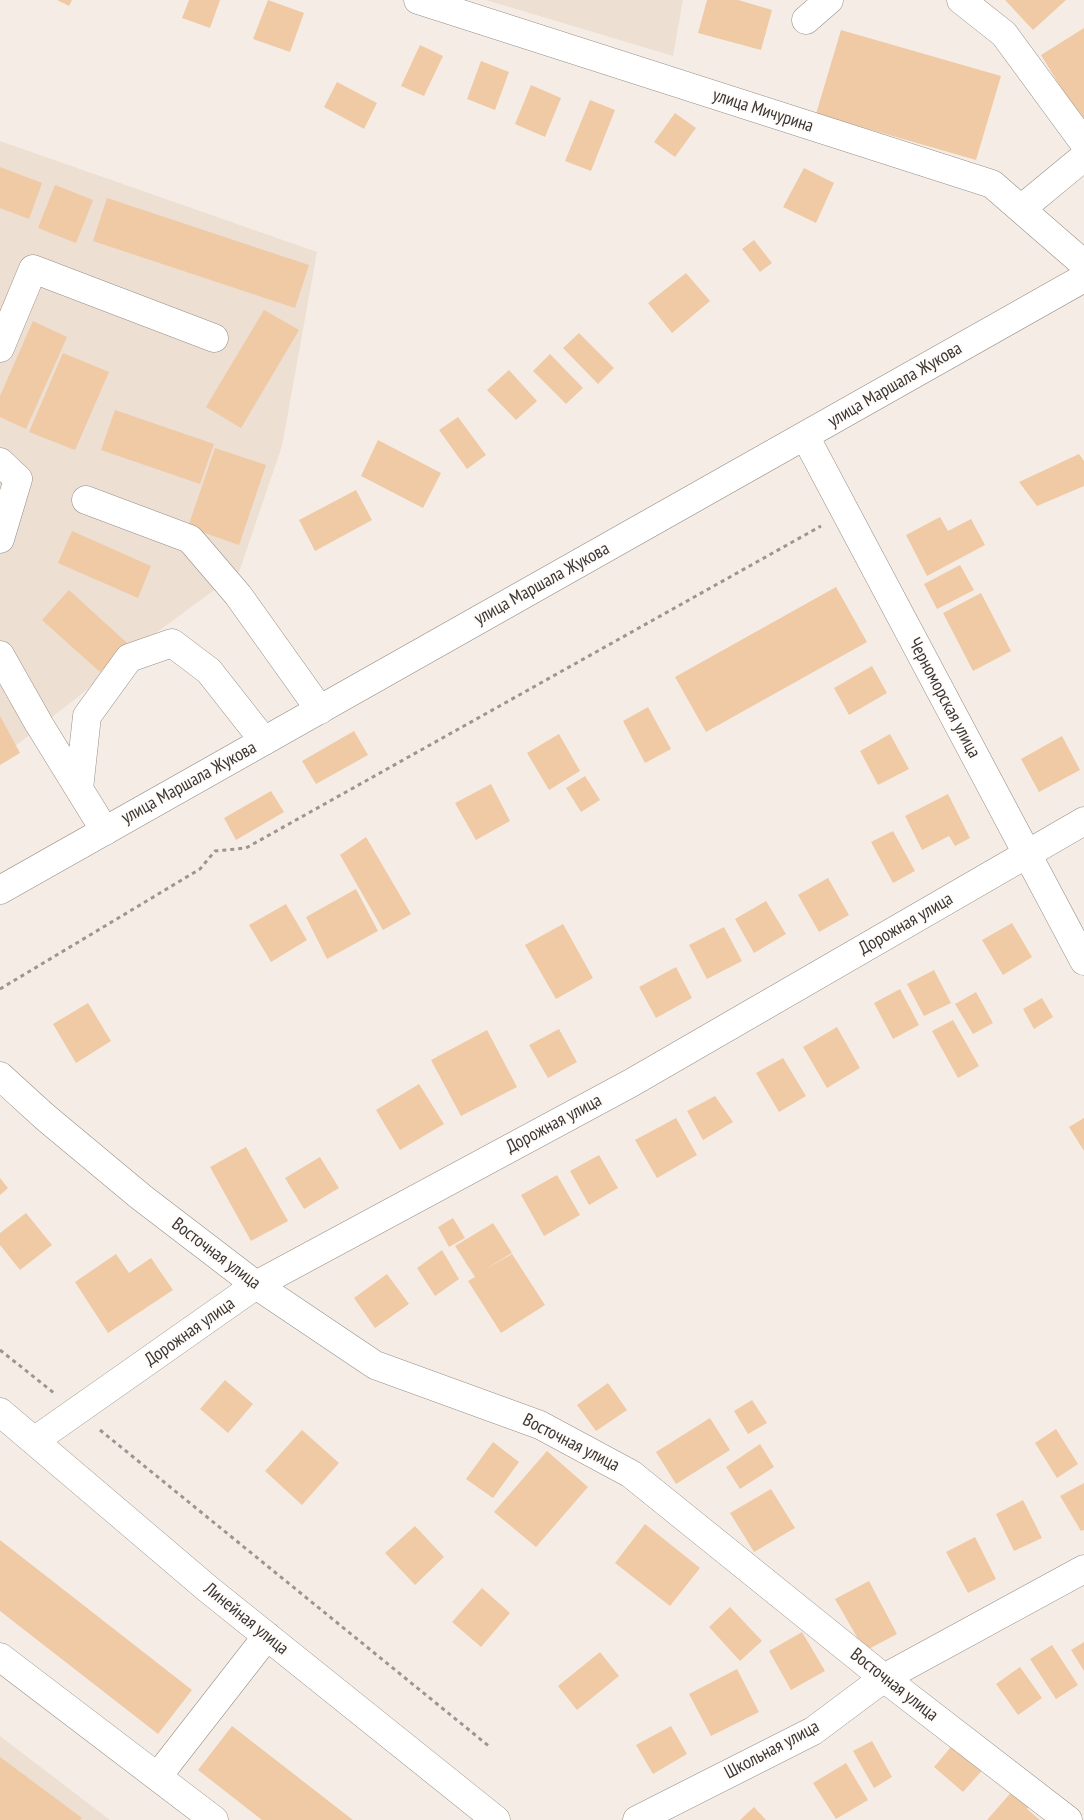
<!DOCTYPE html>
<html>
<head>
<meta charset="utf-8">
<style>
  body { margin:0 }
  canvas { display:block; background:#f5ede5 }
</style>
</head>
<body>
<canvas width="1084" height="1820"></canvas>
<script>
const context = document.querySelector('canvas').getContext('2d');
context.lineJoin = 'round';
function fill(path, color) { context.fillStyle = color; context.fill(path, 'evenodd'); }
const poly = rows => new Path2D(rows.map(r => 'M' + r).join(''));
function stroke(path, color, width, dash) { context.strokeStyle = color; context.lineWidth = width; context.lineCap = dash ? 'butt' : 'round'; context.setLineDash(dash || []); context.stroke(path); }
function write(font, color, halo, rows, align = 'center') {
  context.font = font + ' "PT Sans Narrow",sans-serif'; context.lineWidth = 4; context.setLineDash([]); context.textBaseline = 'middle'; context.strokeStyle = halo; context.fillStyle = color; for (const [text, x, y, turn = 0] of rows) {
    context.save(); context.translate(x, y); context.rotate((+turn || 0) * Math.PI / 180); context.textAlign = isNaN(turn) ? turn : align; if (halo) context.strokeText(text, 0, 0); context.fillText(text, 0, 0); context.restore();
  }
}
const built = poly([
  [486,0,683,0,673,56],
  [0,141,317,252,282,446,239,572,149,638,79,696,0,758],
  [0,1736,110,1820,0,1820]
]);
const building = poly([
  [57,0,72,0,69,6],
  [189,0,220,0,210,28,182,18],
  [268,0,304,13,290,52,253,39],
  [707,0,738,0,772,10,761,50,698,33],
  [1005,0,1066,0,1033,30],
  [1084,28,1084,125,1041,55],
  [841,30,1001,76,976,160,816,114],
  [420,45,443,56,424,96,401,86],
  [481,61,509,72,495,110,467,99],
  [337,82,377,103,364,129,324,107],
  [531,85,561,98,545,137,515,124],
  [590,100,615,110,591,171,565,161],
  [675,113,696,128,675,157,654,142],
  [0,167,42,183,29,219,0,208],
  [804,168,834,183,816,223,783,207],
  [55,185,93,200,76,243,38,228],
  [107,198,309,265,295,308,93,241],
  [754,240,772,263,760,272,742,249],
  [686,273,710,301,672,333,648,303],
  [264,310,299,330,241,428,206,407],
  [33,321,67,337,26,429,0,417,0,396],
  [579,333,614,368,598,384,563,348],
  [63,353,109,372,75,450,29,432],
  [550,354,583,388,566,404,533,371],
  [509,370,537,401,516,420,487,390],
  [115,410,214,444,200,484,101,450],
  [458,417,486,455,467,469,439,430],
  [378,440,441,473,423,508,361,476],
  [215,448,266,465,239,545,188,527],
  [1079,454,1084,461,1084,486,1037,506,1019,482],
  [356,490,372,520,315,551,299,520],
  [940,517,948,531,971,519,985,545,927,576,906,535],
  [72,531,151,566,138,598,58,563],
  [960,565,974,590,937,609,924,584],
  [836,587,867,642,706,732,675,677],
  [69,590,127,643,100,672,42,620],
  [981,593,1011,651,973,671,943,613],
  [872,666,887,693,849,715,834,688],
  [648,707,671,749,645,763,623,721],
  [0,716,20,753,0,765],
  [354,731,368,755,316,784,302,761],
  [559,734,580,771,549,790,527,753],
  [890,734,909,769,878,785,860,751],
  [1062,736,1080,770,1039,792,1021,759],
  [585,776,600,800,581,812,566,788],
  [491,784,510,821,476,840,455,803],
  [271,791,284,812,236,840,224,818],
  [948,794,970,838,955,846,949,836,922,850,905,816],
  [893,831,915,871,893,883,871,842],
  [366,837,411,914,383,930,340,855],
  [828,878,849,915,819,932,798,895],
  [356,889,378,931,327,959,306,917],
  [766,901,786,934,754,953,735,919],
  [286,904,307,940,271,962,249,925],
  [1012,923,1032,957,1003,975,982,940],
  [563,924,593,978,556,999,525,945],
  [724,927,742,961,707,979,689,945],
  [676,967,692,998,656,1018,639,987],
  [934,970,951,1003,924,1016,907,984],
  [900,989,919,1025,893,1039,874,1003],
  [976,992,993,1023,973,1034,955,1004],
  [1042,998,1053,1017,1034,1029,1023,1009],
  [88,1003,111,1041,76,1063,53,1024],
  [953,1020,979,1066,958,1078,932,1031],
  [837,1027,860,1068,827,1088,803,1047],
  [559,1029,577,1062,548,1078,529,1045],
  [487,1030,517,1087,461,1116,431,1060],
  [783,1058,806,1096,779,1112,756,1073],
  [419,1084,444,1124,400,1150,376,1110],
  [715,1096,733,1122,703,1140,687,1111],
  [676,1118,697,1155,657,1178,635,1140],
  [1084,1118,1084,1151,1069,1127],
  [246,1147,288,1221,251,1241,210,1167],
  [599,1155,618,1188,589,1205,570,1171],
  [320,1157,339,1188,304,1209,285,1178],
  [557,1175,580,1215,544,1236,521,1195],
  [0,1178,8,1188,0,1195],
  [26,1213,52,1245,20,1270,0,1245,0,1233],
  [453,1218,465,1238,449,1247,438,1227],
  [493,1223,512,1253,484,1270,512,1254,545,1305,501,1333,468,1281,475,1277,455,1246],
  [442,1250,459,1279,435,1296,417,1268],
  [116,1254,129,1273,151,1258,173,1290,108,1333,75,1282],
  [387,1274,409,1304,375,1328,354,1298],
  [225,1380,253,1404,228,1433,200,1409],
  [608,1383,627,1410,596,1431,577,1405],
  [752,1400,767,1423,748,1434,734,1411],
  [710,1418,730,1450,676,1484,656,1452],
  [1056,1429,1078,1464,1057,1478,1035,1443],
  [302,1430,339,1463,302,1505,265,1471],
  [493,1442,519,1462,493,1498,466,1479],
  [760,1444,774,1467,740,1489,726,1467],
  [547,1451,588,1487,536,1547,494,1512],
  [1084,1483,1084,1530,1081,1531,1060,1496],
  [771,1489,795,1528,754,1552,730,1513],
  [1023,1500,1042,1538,1014,1551,996,1514],
  [645,1524,700,1568,670,1606,615,1563],
  [415,1526,444,1557,415,1585,385,1553],
  [975,1537,996,1579,968,1593,946,1552],
  [0,1540,192,1690,158,1734,0,1611],
  [869,1581,897,1634,865,1651,835,1599],
  [482,1588,510,1613,481,1647,452,1622],
  [730,1607,762,1641,740,1661,709,1627],
  [802,1632,825,1671,791,1690,769,1651],
  [1084,1642,1084,1671,1071,1650],
  [1052,1645,1078,1685,1056,1699,1030,1659],
  [600,1652,619,1676,577,1710,558,1686],
  [1020,1667,1042,1698,1018,1715,996,1684],
  [737,1669,759,1712,711,1736,689,1694],
  [232,1726,353,1820,262,1820,198,1770],
  [671,1726,687,1754,653,1774,636,1745],
  [872,1741,892,1777,874,1788,853,1751],
  [956,1741,986,1766,963,1792,934,1767],
  [0,1757,82,1818,80,1820,0,1820],
  [846,1763,868,1800,836,1819,813,1783],
  [1015,1788,1032,1803,1027,1809,1040,1820,987,1820],
  [754,1807,766,1820,740,1820]
]);
const path = poly([
  [0,989,200,869,215,851,246,848,821,526],
  [0,1350,54,1393],
  [100,1430,490,1747]
]);
const minor = poly([
  [418,0,992,184,1084,264],
  [961,0,1004,34,1084,143],
  [806,20,829,0],
  [1021,209,1084,157],
  [0,348,33,269,214,338],
  [805,436,1084,961],
  [0,462,18,479,0,539],
  [86,500,190,539,238,595,320,710],
  [0,655,39,724,105,831],
  [79,789,87,716,129,658,172,643,209,671,264,741],
  [0,1076,45,1117,141,1197,256,1285,375,1365,540,1425,631,1474,884,1678,1068,1820],
  [0,1412,208,1589,496,1820],
  [34,1441,256,1285,631,1083,1084,821],
  [0,1657,214,1820],
  [158,1776,267,1636],
  [637,1820,813,1731,884,1678,1084,1569]
]);
const major = poly([
  [0,890,1084,278]
]);
const streetNames = [
  ["улица Мичурина",763,111,18],
  ["улица Маршала Жукова",895,385,-30],
  ["улица Маршала Жукова",542,584,-29],
  ["Черноморская улица",944,698,62],
  ["улица Маршала Жукова",189,783,-29],
  ["Дорожная улица",906,924,-30],
  ["Дорожная улица",554,1124,-28],
  ["Восточная улица",216,1254,37],
  ["Дорожная улица",190,1332,-35],
  ["Восточная улица",571,1443,27],
  ["Линейная улица",246,1619,39],
  ["Восточная улица",894,1685,38],
  ["Школьная улица",772,1750,-28]
];
fill(built, '#eddfd2');
fill(building, '#f0c9a5');
stroke(minor, '#968e87', 29);
stroke(major, '#968e87', 29);
stroke(path, '#9b9690', 3, [4, 4]);
stroke(minor, '#fff', 28);
stroke(major, '#fff', 28);
write('18px', '#3a3734', '#fefbf8', streetNames);
</script>
</body>
</html>
